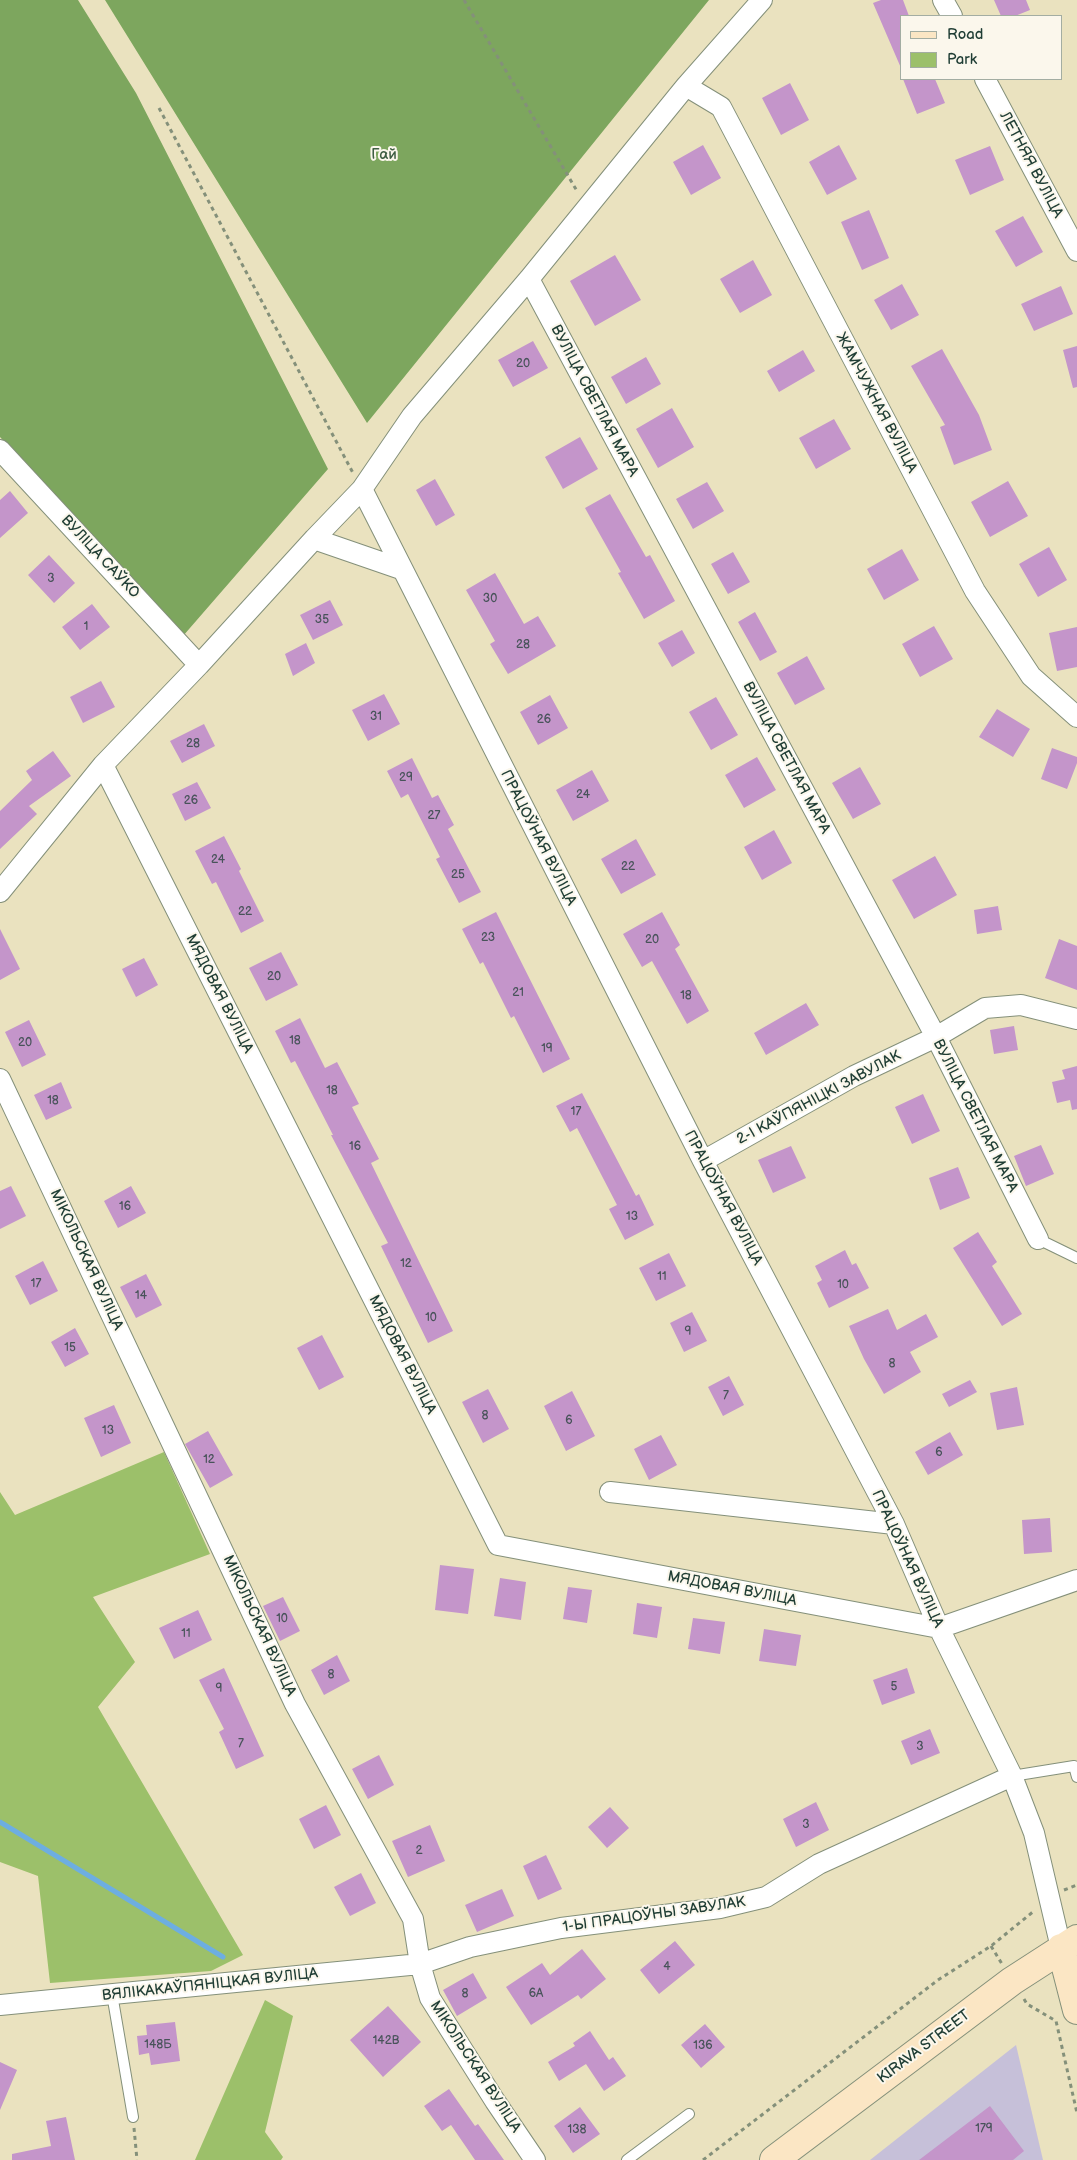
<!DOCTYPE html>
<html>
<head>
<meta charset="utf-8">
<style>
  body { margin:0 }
  #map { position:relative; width:1077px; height:2160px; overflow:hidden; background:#eae2bf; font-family:"Balsamiq Sans",sans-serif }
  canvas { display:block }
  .legend { position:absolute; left:900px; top:15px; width:162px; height:65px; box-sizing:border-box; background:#fbf7ec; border:1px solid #a3ada2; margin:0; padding:6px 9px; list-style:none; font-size:15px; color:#1f3d34 }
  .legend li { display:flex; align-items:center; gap:10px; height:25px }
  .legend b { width:25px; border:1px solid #a3ada2 }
</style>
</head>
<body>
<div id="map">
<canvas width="1077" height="2160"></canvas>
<ul class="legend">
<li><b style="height:6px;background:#fbe6c4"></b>Road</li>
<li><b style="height:14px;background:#9cc06a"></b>Park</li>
</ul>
</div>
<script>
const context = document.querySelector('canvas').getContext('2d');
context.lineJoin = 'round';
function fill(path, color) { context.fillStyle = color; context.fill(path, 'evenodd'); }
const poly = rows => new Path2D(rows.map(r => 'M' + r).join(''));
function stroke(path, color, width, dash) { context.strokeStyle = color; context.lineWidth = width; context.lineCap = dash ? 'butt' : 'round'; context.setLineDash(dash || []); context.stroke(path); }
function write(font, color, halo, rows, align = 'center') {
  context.font = font + ' "Balsamiq Sans",sans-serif'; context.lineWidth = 4; context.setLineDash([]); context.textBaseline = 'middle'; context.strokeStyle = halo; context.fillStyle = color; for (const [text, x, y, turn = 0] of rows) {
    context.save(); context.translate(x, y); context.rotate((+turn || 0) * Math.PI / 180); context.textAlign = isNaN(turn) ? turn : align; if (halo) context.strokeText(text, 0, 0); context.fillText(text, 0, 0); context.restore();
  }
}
const industrial = poly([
  [1016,2045,1043,2160,870,2160]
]);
const green = poly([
  [164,1452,210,1554,93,1597,135,1662,98,1707,243,1955,211,1971,50,1983,38,1876,0,1862,0,1492,15,1515],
  [265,2000,293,2016,265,2132,283,2157,281,2160,195,2160]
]);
const forest = poly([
  [0,0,78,0,136,93,328,469,183,636,0,437],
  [105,0,709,0,367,423]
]);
const stream = poly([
  [0,1822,223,1957]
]);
const building = poly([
  [881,0,903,0,909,16,901,16,901,68,873,3],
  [994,0,1026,0,1030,10,1015,16,1001,16],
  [903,79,935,79,945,103,917,114],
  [790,83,809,120,781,135,762,98],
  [703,145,721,178,691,195,673,162],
  [839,145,857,179,827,195,809,162],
  [990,146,1004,180,970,195,955,160],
  [869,210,889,258,862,270,841,222],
  [1023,216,1043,252,1016,267,995,231],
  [615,255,641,300,595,326,570,281],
  [753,260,772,295,740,313,720,279],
  [902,284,919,315,891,330,874,300],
  [1061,286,1073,314,1034,331,1021,304],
  [533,341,548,368,513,387,498,360],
  [1077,346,1077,387,1073,388,1063,350],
  [942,349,979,415,992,450,954,465,940,427,945,425,911,366],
  [803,350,815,371,779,392,767,371],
  [646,357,661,384,626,404,611,377],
  [672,408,694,447,658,468,636,429],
  [834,419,851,449,816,469,799,438],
  [580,437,598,469,563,489,545,457],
  [435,479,455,515,436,526,416,490],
  [1008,481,1028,516,990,537,971,502],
  [707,482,724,511,693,529,676,499],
  [10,491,28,513,0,538,0,500],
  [610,494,646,557,650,555,675,601,644,619,618,573,621,572,585,508],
  [1049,547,1067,580,1038,597,1019,564],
  [902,549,919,580,884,600,867,569],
  [733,552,750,582,728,594,711,564],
  [49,555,75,583,54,603,28,575],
  [495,573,524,624,538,616,556,646,508,674,490,644,495,641,466,590],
  [330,600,343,625,313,640,300,615],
  [92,604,110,627,80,650,62,627],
  [755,612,777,652,760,661,738,622],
  [934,626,953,659,920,677,902,644],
  [1077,627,1077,667,1057,671,1049,633],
  [682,630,695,653,672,667,658,643],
  [306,643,315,663,293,676,285,654],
  [807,656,825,689,795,705,777,673],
  [101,681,115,707,83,723,70,697],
  [384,694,400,724,368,741,352,710],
  [550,695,568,728,538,745,520,712],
  [716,697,738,735,711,750,689,712],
  [997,709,1030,729,1013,757,979,737],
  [204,724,215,746,182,763,170,741],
  [1052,748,1077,757,1077,763,1067,789,1041,779],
  [53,751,71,776,29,806,37,814,0,849,0,811,32,780,26,771],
  [757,757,776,790,744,808,725,775],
  [412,758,432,798,438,795,454,825,448,829,481,892,459,903,436,859,440,857,408,794,401,798,387,771],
  [860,767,881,804,853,819,832,783],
  [592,770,609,801,573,821,556,790],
  [197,782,211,808,185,821,172,794],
  [774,830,792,863,762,880,744,847],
  [224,836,241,869,239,871,264,921,241,933,216,882,212,884,195,851],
  [636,839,656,875,621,894,601,859],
  [935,856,957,895,914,919,892,880],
  [998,906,1002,930,977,934,974,910],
  [496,912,570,1059,543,1073,514,1016,511,1018,483,962,480,964,462,929],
  [662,912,680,945,675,949,709,1011,687,1024,652,961,642,967,623,934],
  [0,929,20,969,0,980],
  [1059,939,1077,946,1077,990,1045,978],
  [281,952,298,985,266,1001,249,968],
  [144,958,158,985,136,997,122,969],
  [806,1003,819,1025,766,1055,754,1033],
  [300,1018,325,1068,337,1062,359,1104,352,1107,379,1159,371,1163,453,1331,428,1343,381,1246,388,1243,331,1135,333,1135,295,1061,291,1063,275,1031],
  [29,1020,46,1055,22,1067,5,1032],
  [1014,1026,1018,1050,994,1054,990,1030],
  [1077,1066,1077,1109,1072,1110,1070,1100,1057,1103,1052,1082,1065,1079,1062,1070],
  [61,1082,72,1108,46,1120,34,1095],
  [582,1093,636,1196,639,1194,654,1225,625,1240,609,1209,617,1205,577,1128,570,1132,556,1106],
  [923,1094,940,1131,912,1144,895,1107],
  [1041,1145,1054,1174,1026,1186,1014,1156],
  [791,1146,806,1178,773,1193,758,1160],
  [958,1167,970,1198,940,1210,929,1178],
  [11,1186,26,1216,0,1229,0,1191],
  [131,1186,146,1213,118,1228,104,1201],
  [978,1232,997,1262,992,1266,1022,1314,1002,1326,953,1248],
  [845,1250,852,1265,856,1263,869,1288,829,1308,817,1283,822,1280,815,1266],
  [669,1253,686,1286,656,1301,639,1268],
  [43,1261,58,1291,30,1305,15,1276],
  [146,1274,162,1305,136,1318,120,1287],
  [888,1309,897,1330,926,1314,938,1337,910,1352,921,1372,884,1394,864,1359,849,1326],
  [692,1312,707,1341,684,1352,670,1323],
  [75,1328,89,1354,65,1367,51,1342],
  [322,1335,344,1377,319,1390,297,1348],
  [729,1376,744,1405,723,1416,708,1387],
  [970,1380,977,1392,949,1407,942,1394],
  [1017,1387,1024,1425,997,1430,990,1393],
  [488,1389,509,1429,483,1443,462,1402],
  [572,1391,595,1436,566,1451,544,1406],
  [114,1405,131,1443,101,1457,84,1418],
  [208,1431,233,1475,210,1488,185,1444],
  [950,1432,963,1455,928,1475,915,1452],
  [661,1435,677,1465,649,1480,634,1449],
  [1050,1518,1052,1552,1024,1554,1022,1520],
  [440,1565,474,1569,468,1614,435,1610],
  [500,1578,526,1582,521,1620,494,1616],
  [568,1587,592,1590,587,1623,563,1619],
  [283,1597,300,1631,280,1641,263,1606],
  [637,1603,662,1607,657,1638,633,1634],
  [198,1610,212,1640,174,1659,159,1628],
  [693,1618,725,1622,720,1654,688,1649],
  [764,1629,801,1635,796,1666,759,1661],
  [337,1655,350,1681,324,1695,311,1670],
  [224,1668,264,1756,236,1769,219,1732,224,1729,199,1680],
  [907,1668,915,1693,882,1705,873,1680],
  [930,1729,940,1753,911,1765,901,1741],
  [379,1755,394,1785,368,1799,352,1769],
  [816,1802,829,1830,796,1847,783,1819],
  [326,1805,341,1835,314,1849,299,1819],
  [610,1807,629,1828,607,1848,588,1827],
  [430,1825,445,1861,408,1877,392,1841],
  [546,1855,562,1889,538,1900,523,1866],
  [361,1873,376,1903,350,1916,334,1887],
  [502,1889,514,1916,477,1932,465,1905],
  [675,1941,695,1965,659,1994,640,1970],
  [582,1949,606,1979,581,1999,578,1995,531,2025,506,1987,542,1963,550,1975],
  [473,1973,487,1998,457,2016,443,1990],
  [388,2006,421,2042,383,2077,350,2040],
  [175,2022,180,2061,151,2065,149,2053,139,2055,137,2036,147,2035,146,2025],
  [705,2024,725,2047,701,2068,681,2045],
  [590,2031,609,2060,613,2057,626,2076,604,2091,586,2064,559,2081,548,2062,575,2046,573,2043],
  [0,2062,17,2070,0,2110],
  [449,2089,475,2126,478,2124,504,2160,475,2160,451,2125,442,2131,424,2106],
  [990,2106,1024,2151,1013,2160,919,2160],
  [580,2107,600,2134,573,2153,554,2126],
  [66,2117,75,2160,12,2160,12,2154,51,2146,46,2121]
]);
const path = poly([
  [464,0,577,191],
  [159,108,353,473],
  [1064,1890,1077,1885],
  [991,1946,1002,1964],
  [1024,1999,1027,2004,1056,2021,1077,2113],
  [134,2128,137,2160],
  [703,2160,938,1980,991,1946,1034,1911]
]);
const lane = poly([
  [1038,1239,1077,1258],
  [1012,1776,1074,1766,1077,1777],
  [112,1994,133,2117],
  [627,2160,689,2114]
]);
const street = poly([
  [943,0,952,16],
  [985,79,1077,251],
  [686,86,721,107,975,591,1031,676,1077,717],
  [529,279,936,1037,1038,1239],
  [0,450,199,665],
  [362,489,703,1161,894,1524,939,1628,1012,1776,1034,1833,1061,1948],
  [314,539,401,569],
  [103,765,498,1545,939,1628,1077,1580],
  [0,892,103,765,199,665,314,539,362,489,412,416,529,279,686,86,762,0],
  [0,1079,295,1704,413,1919,420,1964,430,1998,495,2101,535,2160],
  [703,1161,854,1076,936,1037,985,1008,1021,1005,1077,1019],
  [610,1492,894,1524],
  [0,2005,420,1964,470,1947,561,1928,720,1908,766,1897,819,1864,1012,1776]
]);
const secondary = poly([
  [1061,1948,1077,2010],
  [774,2160,1012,1981,1077,1939]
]);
const numberNames = [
  ["20",523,364],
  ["3",51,579],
  ["30",490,599],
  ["35",322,620],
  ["1",86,627],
  ["28",523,645],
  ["31",376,717],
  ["26",544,720],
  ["28",193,744],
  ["29",406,778],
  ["24",583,795],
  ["26",191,801],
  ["27",434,816],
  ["24",218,860],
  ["22",628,867],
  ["25",458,875],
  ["22",245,912],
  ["23",488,938],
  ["20",652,940],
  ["20",274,977],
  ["21",518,993],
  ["18",686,996],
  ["18",295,1041],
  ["20",25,1043],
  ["19",547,1049],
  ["18",332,1091],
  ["18",53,1101],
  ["17",576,1112],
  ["16",355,1147],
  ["16",125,1207],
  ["13",632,1217],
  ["12",406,1264],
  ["11",662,1277],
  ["17",36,1284],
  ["10",843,1285],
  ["14",141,1296],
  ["10",431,1318],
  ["9",688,1332],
  ["15",70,1348],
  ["8",892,1364],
  ["7",726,1396],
  ["8",485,1416],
  ["6",569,1421],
  ["13",108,1431],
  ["6",939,1453],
  ["12",209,1460],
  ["10",282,1619],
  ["11",186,1634],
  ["8",331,1675],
  ["5",894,1687],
  ["9",219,1689],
  ["7",241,1744],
  ["3",920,1747],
  ["3",806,1825],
  ["2",419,1851],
  ["4",667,1967],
  ["8",465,1994],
  ["6А",536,1994],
  ["142В",386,2041],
  ["148Б",158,2045],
  ["136",703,2046],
  ["179",984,2129],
  ["138",577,2130]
];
const parkNames = [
  ["Гай",384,155]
];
const streetNames = [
  ["ЛЕТНЯЯ ВУЛІЦА",1031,165,62],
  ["ВУЛІЦА СВЕТЛАЯ МАРА",594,401,62],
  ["ЖАМЧУЖНАЯ ВУЛІЦА",876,403,62],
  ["ВУЛІЦА САЎКО",100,557,47],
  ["ВУЛІЦА СВЕТЛАЯ МАРА",786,758,62],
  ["ПРАЦОЎНАЯ ВУЛІЦА",538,838,63],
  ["МЯДОВАЯ ВУЛІЦА",219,994,63],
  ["2-І КАЎПЯНІЦКІ ЗАВУЛАК",819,1098,-28],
  ["ВУЛІЦА СВЕТЛАЯ МАРА",975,1116,63],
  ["ПРАЦОЎНАЯ ВУЛІЦА",723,1198,62],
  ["МІКОЛЬСКАЯ ВУЛІЦА",86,1260,65],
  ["МЯДОВАЯ ВУЛІЦА",402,1355,63],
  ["ПРАЦОЎНАЯ ВУЛІЦА",907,1559,65],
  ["МЯДОВАЯ ВУЛІЦА",732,1589,11],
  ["МІКОЛЬСКАЯ ВУЛІЦА",259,1626,65],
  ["1-Ы ПРАЦОЎНЫ ЗАВУЛАК",654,1915,-8],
  ["ВЯЛІКАКАЎПЯНІЦКАЯ ВУЛІЦА",210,1985,-6],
  ["KIRAVA STREET",924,2047,-37],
  ["МІКОЛЬСКАЯ ВУЛІЦА",475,2067,57]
];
fill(industrial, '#c6c0d9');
fill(green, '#9cc06a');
fill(forest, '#7da65e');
stroke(stream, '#6daee1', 5);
fill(building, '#c495ca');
stroke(lane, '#84907a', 12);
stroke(street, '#84907a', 22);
stroke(secondary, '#84907a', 30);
stroke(path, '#84907a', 3, [4, 4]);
stroke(lane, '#fff', 10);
stroke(street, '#fff', 20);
stroke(secondary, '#fbe6c4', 28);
write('12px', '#48535a', null, numberNames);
write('15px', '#3e5e42', '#fbf7ec', parkNames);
write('15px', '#1f3d34', '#fbf7ec', streetNames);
</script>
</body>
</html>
